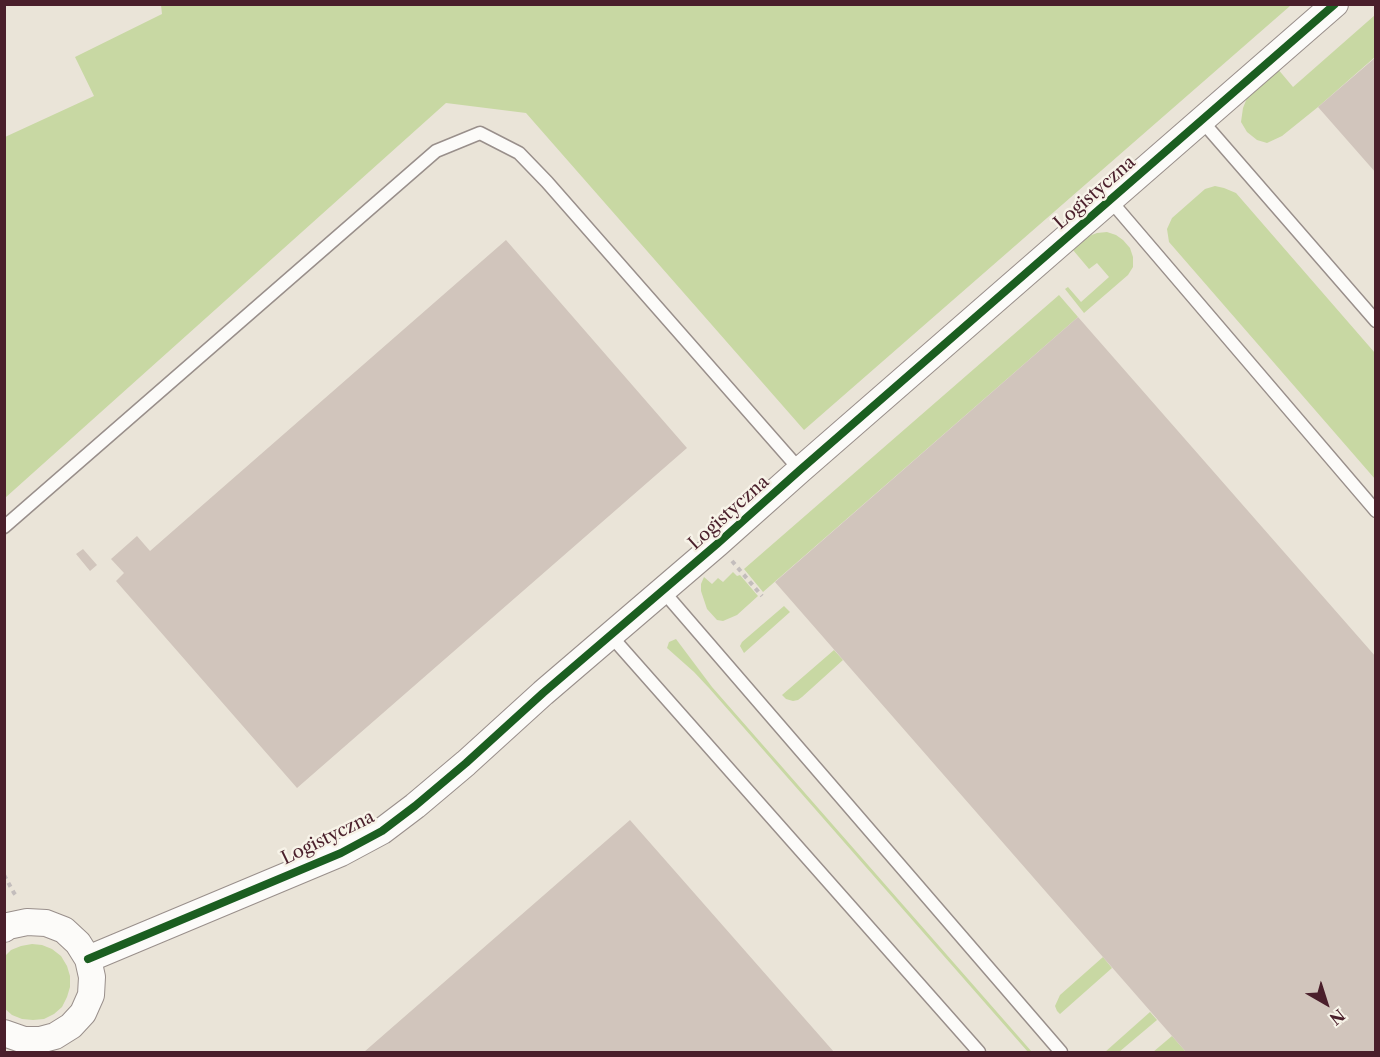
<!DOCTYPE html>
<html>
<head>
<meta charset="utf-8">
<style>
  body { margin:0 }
  #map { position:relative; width:1380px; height:1057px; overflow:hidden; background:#eae4d8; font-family:"Libre Caslon Text",serif }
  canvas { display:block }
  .frame { position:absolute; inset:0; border:6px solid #4a1f2b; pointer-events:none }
  .north { position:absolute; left:1296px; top:973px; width:60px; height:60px; -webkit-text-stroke:4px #f7f3e8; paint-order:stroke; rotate:141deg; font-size:16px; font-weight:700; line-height:24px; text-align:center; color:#4a1f2b }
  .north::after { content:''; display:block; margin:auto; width:21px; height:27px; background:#4a1f2b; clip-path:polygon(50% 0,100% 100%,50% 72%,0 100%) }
</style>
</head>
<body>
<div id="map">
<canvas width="1380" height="1057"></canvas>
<div class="frame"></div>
<div class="north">N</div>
</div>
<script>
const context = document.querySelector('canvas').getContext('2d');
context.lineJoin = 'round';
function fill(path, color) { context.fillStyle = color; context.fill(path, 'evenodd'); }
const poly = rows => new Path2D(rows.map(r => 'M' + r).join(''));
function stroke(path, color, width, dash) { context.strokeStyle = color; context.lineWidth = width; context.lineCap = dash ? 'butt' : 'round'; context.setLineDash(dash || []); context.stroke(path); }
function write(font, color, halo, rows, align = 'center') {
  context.font = font + ' "Libre Caslon Text",serif'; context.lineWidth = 5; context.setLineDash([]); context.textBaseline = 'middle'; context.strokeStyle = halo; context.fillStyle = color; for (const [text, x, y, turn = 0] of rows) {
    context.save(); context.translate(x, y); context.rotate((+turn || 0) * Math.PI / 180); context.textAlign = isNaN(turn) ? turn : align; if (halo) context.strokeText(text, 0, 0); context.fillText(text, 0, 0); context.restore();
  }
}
const green = poly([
  [1289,5,1290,6,804,430,526,113,446,103,5,498,5,137,94,96,75,57,162,14,161,5],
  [1375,15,1375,57,1318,107,1282,136,1267,143,1257,140,1247,132,1241,122,1243,108,1249,93,1277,68,1293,87],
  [1215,186,1224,188,1236,193,1375,353,1375,479,1169,242,1167,229,1172,218,1205,189],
  [1107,232,1116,235,1123,240,1130,248,1133,257,1133,267,1128,275,1084,313,1065,289,1068,287,1081,302,1109,277,1097,263,1089,269,1073,250,1089,236,1097,233],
  [1059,295,1078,317,763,592,744,569],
  [733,572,737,576,740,575,758,596,737,615,723,621,717,620,707,609,701,591,701,584,704,577,712,584,718,578,723,582],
  [784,606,790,612,744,653,740,646,742,642],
  [676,639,712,687,1032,1052,1028,1052,709,688,694,672,667,648,669,642],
  [834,650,843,660,802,697,798,700,793,701,786,699,782,695],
  [32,944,42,945,52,949,61,956,67,966,70,976,70,987,67,997,62,1007,54,1014,44,1019,33,1020,22,1019,12,1015,4,1008,5,956,11,950,21,946],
  [1103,957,1112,968,1060,1014,1057,1011,1055,1006,1060,995],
  [1150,1012,1157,1020,1119,1052,1105,1052],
  [1172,1036,1186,1052,1153,1052]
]);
const building = poly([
  [1376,57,1376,173,1318,107],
  [506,240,687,448,297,788,116,581,124,573,111,559,137,536,150,551],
  [1078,317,1376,657,1376,1052,1186,1052,775,582],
  [83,549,97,565,90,571,76,554],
  [630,820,834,1052,364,1052]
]);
const path = poly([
  [732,561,762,596],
  [4,875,14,893,18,898]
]);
const lane = poly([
  [1202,121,1376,321],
  [1110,200,1376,511],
  [4,527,436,151,480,133,519,153,547,182,800,470],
  [663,591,1061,1052],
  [611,636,979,1052]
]);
const street = poly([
  [4,929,8,926,27,922,46,923,64,930,78,943,88,959,92,977,91,995,83,1013,71,1026,55,1036,40,1040,24,1040,4,1033],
  [88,959,341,853,382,831,415,806,466,763,543,693,717,544,800,470,1335,4]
]);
const cycleway = poly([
  [88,959,341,853,382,831,415,806,466,763,543,693,717,544,800,470,1335,4]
]);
const streetNames = [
  ["Logistyczna",1095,193,-41],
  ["Logistyczna",729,513,-42],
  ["Logistyczna",328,838,-26]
];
fill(green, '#c8d8a3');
fill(building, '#d1c5bc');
stroke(lane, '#998f8b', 15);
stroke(street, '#998f8b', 28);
stroke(path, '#c3bdbc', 4, [4.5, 4.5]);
stroke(lane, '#fcfbf9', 12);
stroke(street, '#fcfbf9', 26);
stroke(cycleway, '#1b5e20', 8);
write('18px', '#4a1f2b', '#f7f3e8', streetNames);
</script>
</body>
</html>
